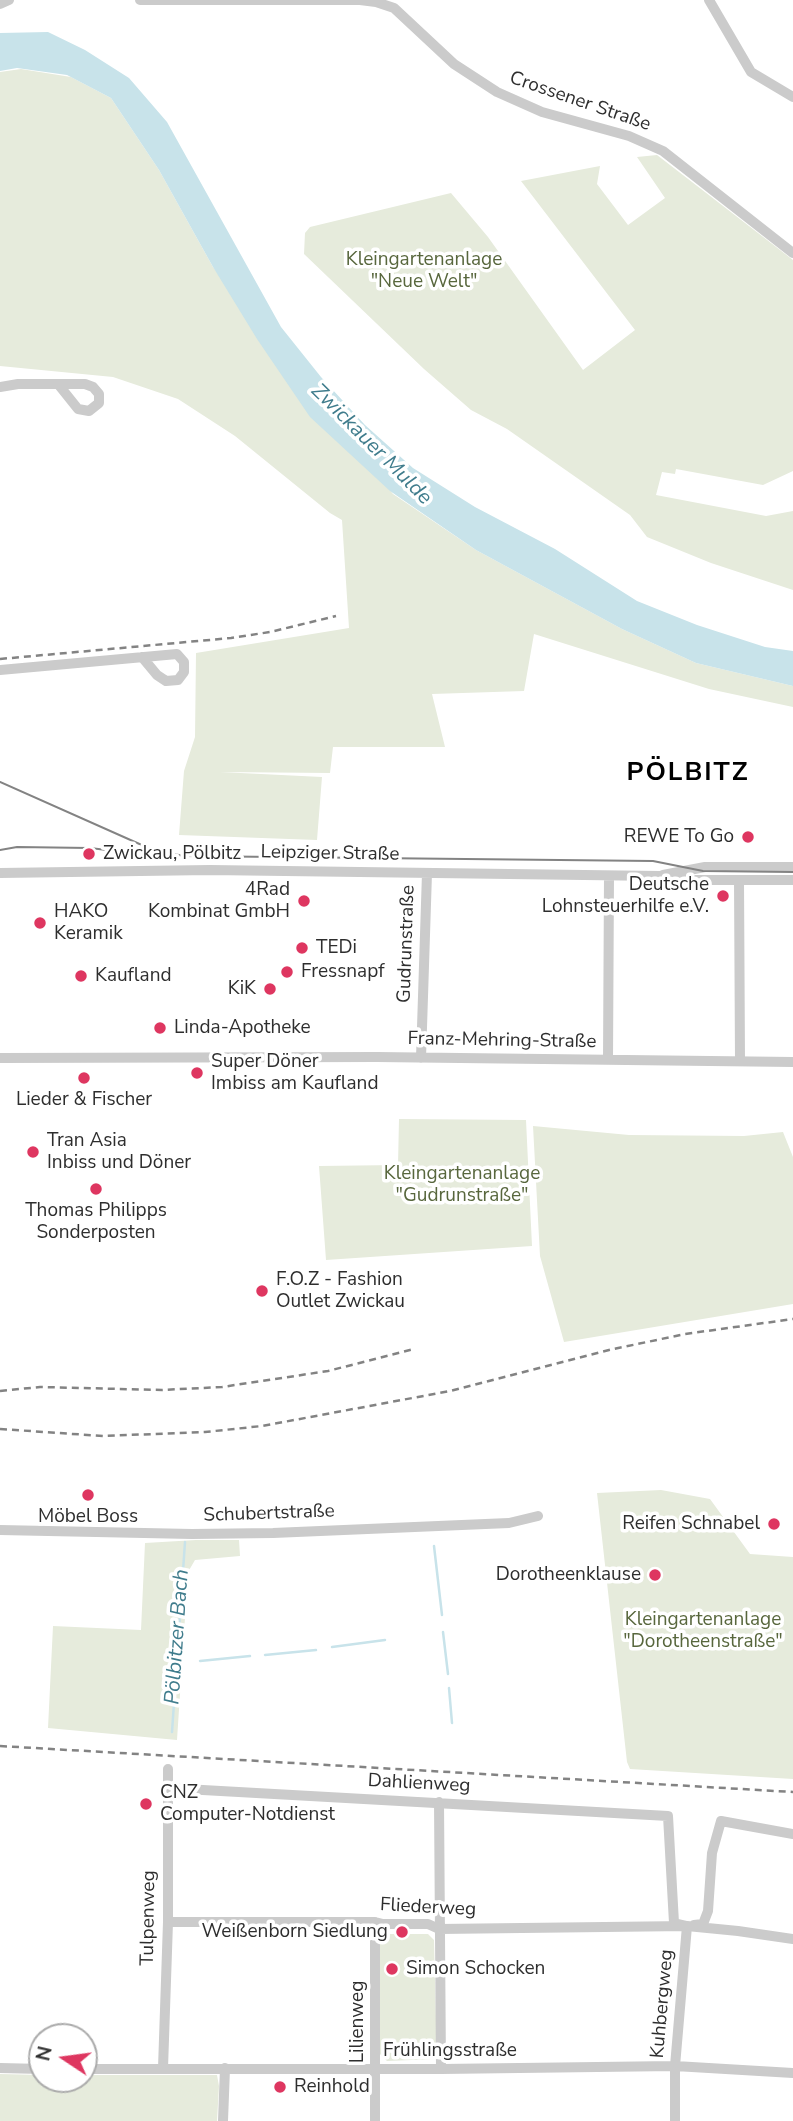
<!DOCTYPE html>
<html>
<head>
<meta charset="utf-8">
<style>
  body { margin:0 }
  #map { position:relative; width:793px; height:2121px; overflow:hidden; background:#fff; font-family:"Nunito Sans",sans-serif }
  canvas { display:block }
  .north { position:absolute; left:28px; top:2023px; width:70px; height:70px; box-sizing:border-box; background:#fff; border:2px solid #ababab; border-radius:50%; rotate:283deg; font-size:19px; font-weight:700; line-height:28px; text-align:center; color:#2e2e2e }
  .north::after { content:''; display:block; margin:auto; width:24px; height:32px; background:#de3660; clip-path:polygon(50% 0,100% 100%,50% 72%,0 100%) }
</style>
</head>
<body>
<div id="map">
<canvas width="793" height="2121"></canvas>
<div class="north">N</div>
</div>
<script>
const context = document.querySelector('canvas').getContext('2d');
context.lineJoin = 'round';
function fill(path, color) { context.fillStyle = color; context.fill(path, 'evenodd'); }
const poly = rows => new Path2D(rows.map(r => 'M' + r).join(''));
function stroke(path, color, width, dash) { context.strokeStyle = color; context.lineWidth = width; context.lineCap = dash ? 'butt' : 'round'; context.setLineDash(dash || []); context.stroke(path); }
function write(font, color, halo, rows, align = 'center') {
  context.font = font + ' "Nunito Sans",sans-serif'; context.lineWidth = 7; context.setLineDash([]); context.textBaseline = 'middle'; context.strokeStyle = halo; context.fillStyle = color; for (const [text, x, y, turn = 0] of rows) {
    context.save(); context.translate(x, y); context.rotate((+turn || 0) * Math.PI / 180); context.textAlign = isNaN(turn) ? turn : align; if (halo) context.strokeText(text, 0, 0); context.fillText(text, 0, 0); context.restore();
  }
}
const green = poly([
  [21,69,71,77,111,98,159,170,213,267,393,494,476,550,622,629,696,663,793,686,793,707,709,689,534,634,524,691,432,694,445,747,333,747,330,773,220,772,322,777,317,840,179,835,184,771,195,737,196,653,349,628,342,520,330,513,235,436,178,399,113,377,0,366,0,72],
  [657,155,793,260,793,471,763,485,676,469,675,474,662,472,656,495,766,516,793,511,793,590,711,563,647,537,630,515,507,429,471,410,424,369,304,254,305,233,310,227,451,193,488,237,583,370,635,330,521,181,600,166,597,184,628,225,665,198,637,157],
  [399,1119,526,1120,532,1246,326,1260,319,1166,398,1165],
  [533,1126,629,1135,744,1136,783,1132,793,1157,793,1304,564,1342,540,1256],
  [661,1490,710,1499,750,1554,793,1557,793,1779,630,1769,627,1762,597,1493],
  [196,1540,239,1540,240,1556,195,1560,188,1572,177,1740,48,1728,53,1626,141,1630,145,1543],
  [378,1934,428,1934,434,1940,437,2059,387,2061,380,2054],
  [0,2074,42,2075,42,2079,84,2079,84,2075,217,2075,219,2086,217,2121,0,2121]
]);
const water = poly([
  [48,32,85,50,129,78,167,122,281,327,321,377,365,425,413,468,475,507,555,549,637,601,697,625,765,647,793,651,793,686,696,663,622,629,476,550,390,491,310,417,257,339,213,267,159,170,111,98,67,75,17,68,0,71,0,33]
]);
const stream = poly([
  [434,1546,442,1615],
  [443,1632,448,1674],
  [332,1647,385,1640],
  [265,1655,316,1650],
  [200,1661,250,1656],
  [449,1688,452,1723],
  [172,1732,185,1542]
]);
const minor = poly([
  [140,0,360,0,376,2,394,8,454,64,497,92,542,112,629,136,663,151,793,253],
  [709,0,751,72,793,97],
  [0,4,9,0],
  [0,387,18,384,85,384,93,387,99,394,99,403,89,411,78,409,58,384],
  [0,670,177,654,184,662,184,672,178,680,166,681,157,675,142,657],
  [0,873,210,870,659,876,677,880,793,880],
  [663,875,705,867,793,867],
  [739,881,740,1061],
  [0,1058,377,1057,793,1062],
  [421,1058,427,873],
  [608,1060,609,876],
  [0,1530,192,1534,273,1533,509,1523,538,1516],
  [167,1788,668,1816,674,1923,687,1926,675,2066,675,2121],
  [439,1802,441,2069],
  [168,1922,375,1922,383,1924,428,1924,439,1929,687,1926,738,1931,793,1939],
  [694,1925,703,1924,708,1911,712,1853,721,1821,793,1834],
  [0,2068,42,2069],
  [163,2068,168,1922,168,1769],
  [84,2069,441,2069,675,2066,793,2073],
  [223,2121,225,2068],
  [375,2121,375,1922]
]);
const tram = poly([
  [0,782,153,850,184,856,653,861,703,871,793,872],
  [0,850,17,847,90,848,157,856]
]);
const rail = poly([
  [0,659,231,638,270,632,336,616],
  [0,1391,40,1387,162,1390,222,1387,328,1371,414,1349],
  [0,1429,103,1436,205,1432,262,1426,450,1391,609,1350,685,1334,793,1319],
  [0,1746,793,1792]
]);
const markers = [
  [748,837,7,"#de3660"],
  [89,854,7,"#de3660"],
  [723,896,7,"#de3660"],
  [304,901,7,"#de3660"],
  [40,923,7,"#de3660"],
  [302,948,7,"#de3660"],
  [287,972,7,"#de3660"],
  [81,976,7,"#de3660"],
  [270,989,7,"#de3660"],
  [160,1028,7,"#de3660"],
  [197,1073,7,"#de3660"],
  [84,1078,7,"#de3660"],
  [33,1152,7,"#de3660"],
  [96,1189,7,"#de3660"],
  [262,1291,7,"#de3660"],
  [88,1495,7,"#de3660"],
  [774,1524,7,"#de3660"],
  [655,1575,7,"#de3660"],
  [146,1804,7,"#de3660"],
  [402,1932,7,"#de3660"],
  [392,1969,7,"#de3660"],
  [280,2087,7,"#de3660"]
];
const streetNames = [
  ["Crossener Straße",580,102,19],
  ["Leipziger Straße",330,854,1],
  ["Gudrunstraße",407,944,-88],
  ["Franz-Mehring-Straße",502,1041,1],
  ["Schubertstraße",269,1514,-2],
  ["Dahlienweg",419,1784,3],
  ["Fliederweg",428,1908,3],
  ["Tulpenweg",149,1918,-89],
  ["Kuhbergweg",663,2004,-85],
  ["Lilienweg",358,2022,-90],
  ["Frühlingsstraße",450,2051]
];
const parkNames = [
  ["Kleingartenanlage",424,260],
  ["\"Neue Welt\"",424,282],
  ["Kleingartenanlage",462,1174],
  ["\"Gudrunstraße\"",462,1196],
  ["Kleingartenanlage",703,1620],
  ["\"Dorotheenstraße\"",703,1642]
];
const poiNames = [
  ["REWE To Go",734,837,"right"],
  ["Zwickau, Pölbitz",103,854],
  ["Deutsche",709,885,"right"],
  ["Lohnsteuerhilfe e.V.",709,907,"right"],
  ["4Rad",290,890,"right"],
  ["Kombinat GmbH",290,912,"right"],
  ["HAKO",54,912],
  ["Keramik",54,934],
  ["TEDi",316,948],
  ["Fressnapf",301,972],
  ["Kaufland",95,976],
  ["KiK",256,989,"right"],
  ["Linda-Apotheke",174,1028],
  ["Super Döner",211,1062],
  ["Imbiss am Kaufland",211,1084],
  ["Lieder & Fischer",84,1100,"center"],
  ["Tran Asia",47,1141],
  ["Inbiss und Döner",47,1163],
  ["Thomas Philipps",96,1211,"center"],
  ["Sonderposten",96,1233,"center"],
  ["F.O.Z - Fashion",276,1280],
  ["Outlet Zwickau",276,1302],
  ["Möbel Boss",88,1517,"center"],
  ["Reifen Schnabel",760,1524,"right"],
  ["Dorotheenklause",641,1575,"right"],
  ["CNZ",160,1793],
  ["Computer-Notdienst",160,1815],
  ["Weißenborn Siedlung",388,1932,"right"],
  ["Simon Schocken",406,1969],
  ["Reinhold",294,2087]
];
const waterNames = [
  ["Zwickauer Mulde",371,445,45],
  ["Pölbitzer Bach",178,1637,-86]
];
const districtNames = [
  ["PÖLBITZ",688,774]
];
fill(green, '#e6ebdc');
fill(water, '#c8e3ea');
stroke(stream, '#c8e3ea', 2.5);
stroke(minor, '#cbcbcb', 10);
stroke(tram, '#838383', 2);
stroke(rail, '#838383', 2.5, [7, 5]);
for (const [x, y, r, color] of markers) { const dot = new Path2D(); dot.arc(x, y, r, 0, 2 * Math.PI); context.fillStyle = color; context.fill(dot); stroke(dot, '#fff', 2.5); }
write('19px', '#2e2e2e', '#fff', streetNames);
write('19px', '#58673d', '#fff', parkNames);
write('19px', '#2e2e2e', '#fff', poiNames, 'left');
write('italic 21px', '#3f7c8c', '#fff', waterNames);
context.letterSpacing = '2px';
write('bold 26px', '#000', '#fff', districtNames);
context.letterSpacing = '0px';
</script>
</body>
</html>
